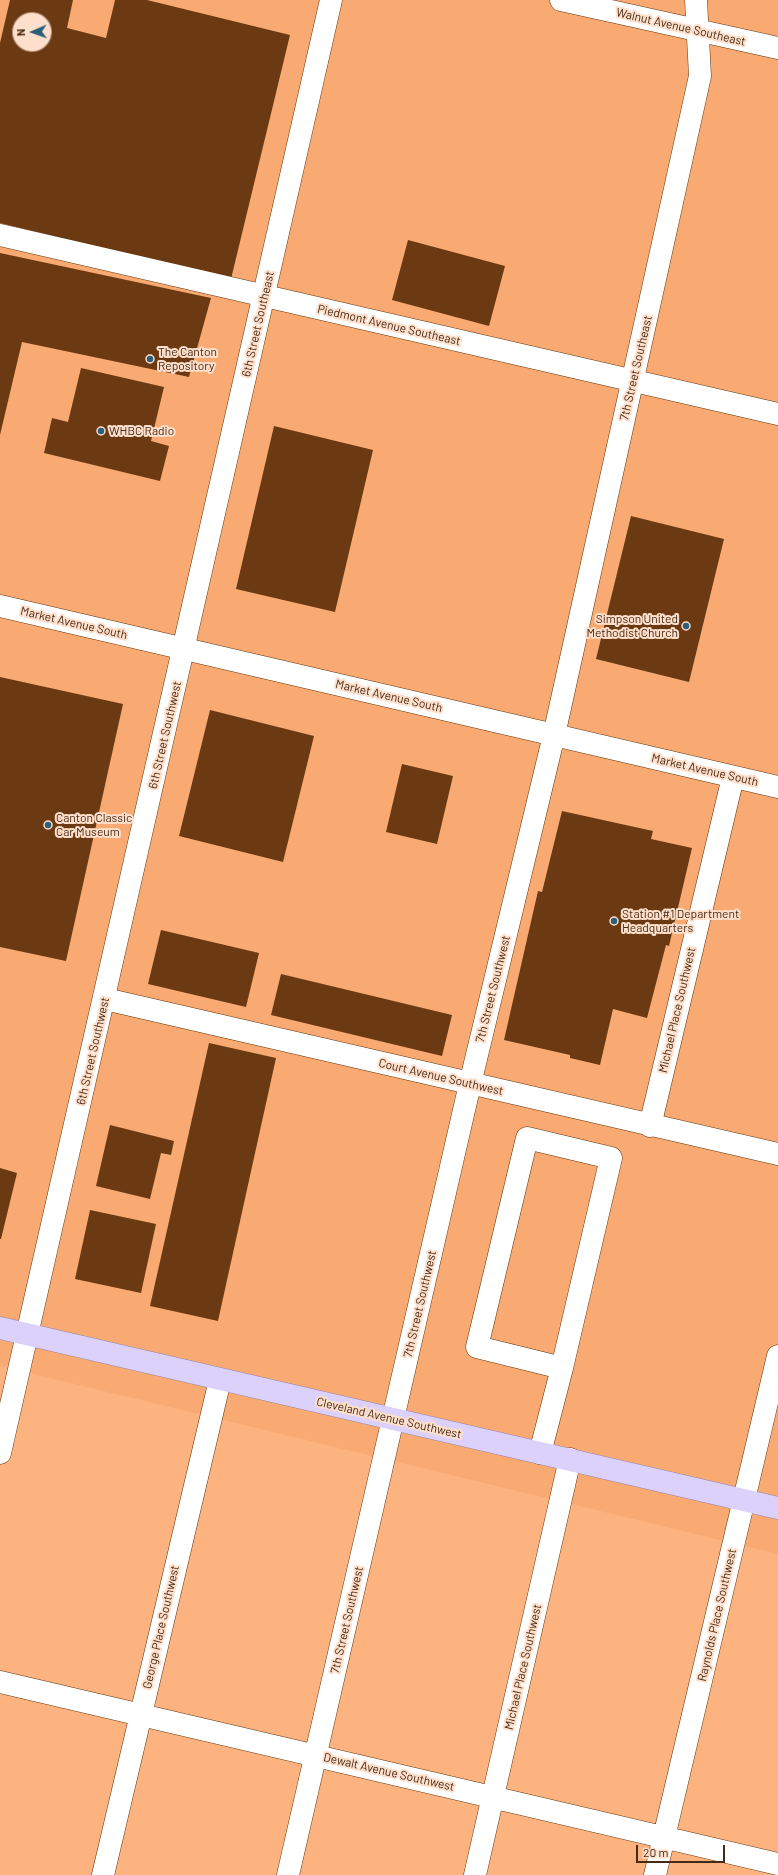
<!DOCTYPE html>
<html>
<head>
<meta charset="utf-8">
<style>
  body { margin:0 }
  #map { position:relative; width:778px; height:1875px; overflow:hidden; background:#fcb380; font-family:Barlow,sans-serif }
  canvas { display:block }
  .north { position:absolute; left:12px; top:12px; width:40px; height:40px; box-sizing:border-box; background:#fedfcb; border:1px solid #b59782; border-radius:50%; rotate:268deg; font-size:11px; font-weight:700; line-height:16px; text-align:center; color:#472a15 }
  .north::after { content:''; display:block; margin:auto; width:14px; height:18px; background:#2c5f7c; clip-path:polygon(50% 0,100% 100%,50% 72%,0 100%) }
  .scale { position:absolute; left:636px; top:1845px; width:89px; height:18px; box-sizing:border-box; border:2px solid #472a15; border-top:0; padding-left:5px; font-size:12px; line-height:14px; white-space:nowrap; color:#472a15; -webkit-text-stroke:3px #fedfcb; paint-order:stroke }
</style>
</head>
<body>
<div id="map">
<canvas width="778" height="1875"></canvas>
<div class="north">N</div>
<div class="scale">20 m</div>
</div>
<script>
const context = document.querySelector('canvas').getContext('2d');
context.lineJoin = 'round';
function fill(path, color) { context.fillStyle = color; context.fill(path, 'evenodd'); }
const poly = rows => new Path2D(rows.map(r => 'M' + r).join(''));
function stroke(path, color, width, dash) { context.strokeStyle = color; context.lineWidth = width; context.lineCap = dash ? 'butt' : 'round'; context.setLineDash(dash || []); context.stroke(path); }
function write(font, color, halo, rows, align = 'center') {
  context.font = font + ' Barlow,sans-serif'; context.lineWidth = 4; context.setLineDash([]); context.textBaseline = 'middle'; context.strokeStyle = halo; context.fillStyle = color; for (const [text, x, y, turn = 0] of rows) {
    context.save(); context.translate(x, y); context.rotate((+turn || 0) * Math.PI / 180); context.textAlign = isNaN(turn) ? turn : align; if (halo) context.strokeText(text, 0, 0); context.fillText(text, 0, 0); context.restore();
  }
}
const built = poly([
  [0,0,778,0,778,1554,0,1366],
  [20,20,44,20,44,44,20,44]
]);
const building = poly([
  [10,0,73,0,67,28,106,38,115,0,147,0,290,35,231,279,0,223,0,43],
  [20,20,44,20,44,44,20,44],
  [408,240,505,266,489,326,392,300],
  [0,253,211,298,189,377,22,342,0,435],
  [81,368,164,387,151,441,169,446,160,481,44,453,52,418,68,422],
  [274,426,373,450,335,612,236,589],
  [631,516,724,539,689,682,596,659],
  [0,677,123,704,66,961,0,947],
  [210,710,314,736,283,862,179,836],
  [402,764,453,776,437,844,386,832],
  [562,811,653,831,651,839,692,848,669,946,666,945,647,1018,613,1009,600,1065,570,1058,570,1055,504,1040,538,891,542,892],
  [161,930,259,953,246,1007,148,984],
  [281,974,452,1015,442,1056,271,1015],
  [209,1043,276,1058,218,1321,150,1306],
  [110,1125,174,1141,171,1155,161,1153,150,1199,96,1186],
  [0,1168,17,1173,1,1239,0,1239],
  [90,1210,156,1224,141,1293,75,1279]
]);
const minor = poly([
  [561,0,778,48],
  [0,235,778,414],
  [0,606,778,787],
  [105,999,778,1154],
  [650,1126,733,777],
  [0,1453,331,0],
  [540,1453,562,1368,611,1158,527,1138,477,1347,562,1368],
  [0,1682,778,1864],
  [103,1875,220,1380],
  [288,1875,470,1084,554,735,700,76,696,0],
  [475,1875,570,1459],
  [655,1875,778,1356]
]);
const major = poly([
  [0,1328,778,1508]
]);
const markers = [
  [150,359,4,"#2c5f7c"],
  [101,431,4,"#2c5f7c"],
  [686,626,4,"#2c5f7c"],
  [48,825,4,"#2c5f7c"],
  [614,921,4,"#2c5f7c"]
];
const streetNames = [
  ["Walnut Avenue Southeast",681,27,13],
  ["6th Street Southeast",258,324,-77],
  ["Piedmont Avenue Southeast",389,325,13],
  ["7th Street Southeast",636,368,-77],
  ["Market Avenue South",74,623,13],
  ["Market Avenue South",389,696,13],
  ["6th Street Southwest",165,735,-77],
  ["Market Avenue South",705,770,13],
  ["7th Street Southwest",493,989,-76],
  ["Michael Place Southwest",677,1010,-77],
  ["6th Street Southwest",93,1051,-77],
  ["Court Avenue Southwest",441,1077,13],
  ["7th Street Southwest",420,1304,-77],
  ["Cleveland Avenue Southwest",389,1418,13],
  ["Raynolds Place Southwest",717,1615,-77],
  ["7th Street Southwest",347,1620,-77],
  ["George Place Southwest",161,1627,-77],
  ["Michael Place Southwest",523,1667,-77],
  ["Dewalt Avenue Southwest",389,1772,13]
];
const poiNames = [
  ["The Canton",158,352],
  ["Repository",158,366],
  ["WHBC Radio",109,431],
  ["Simpson United",678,619,"right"],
  ["Methodist Church",678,633,"right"],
  ["Canton Classic",56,818],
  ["Car Museum",56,832],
  ["Station #1 Department",622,914],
  ["Headquarters",622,928]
];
fill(built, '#f9aa72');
fill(building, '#6b3a13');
stroke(minor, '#633309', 23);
stroke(major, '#9883a7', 23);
stroke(minor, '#fff', 22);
stroke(major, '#dcd1fa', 22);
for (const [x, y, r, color] of markers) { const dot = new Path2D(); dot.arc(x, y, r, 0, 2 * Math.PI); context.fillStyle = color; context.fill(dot); stroke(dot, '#fedfcb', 1.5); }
write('12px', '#472a15', '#fedfcb', streetNames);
write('12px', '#472a15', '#fedfcb', poiNames, 'left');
</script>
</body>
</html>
